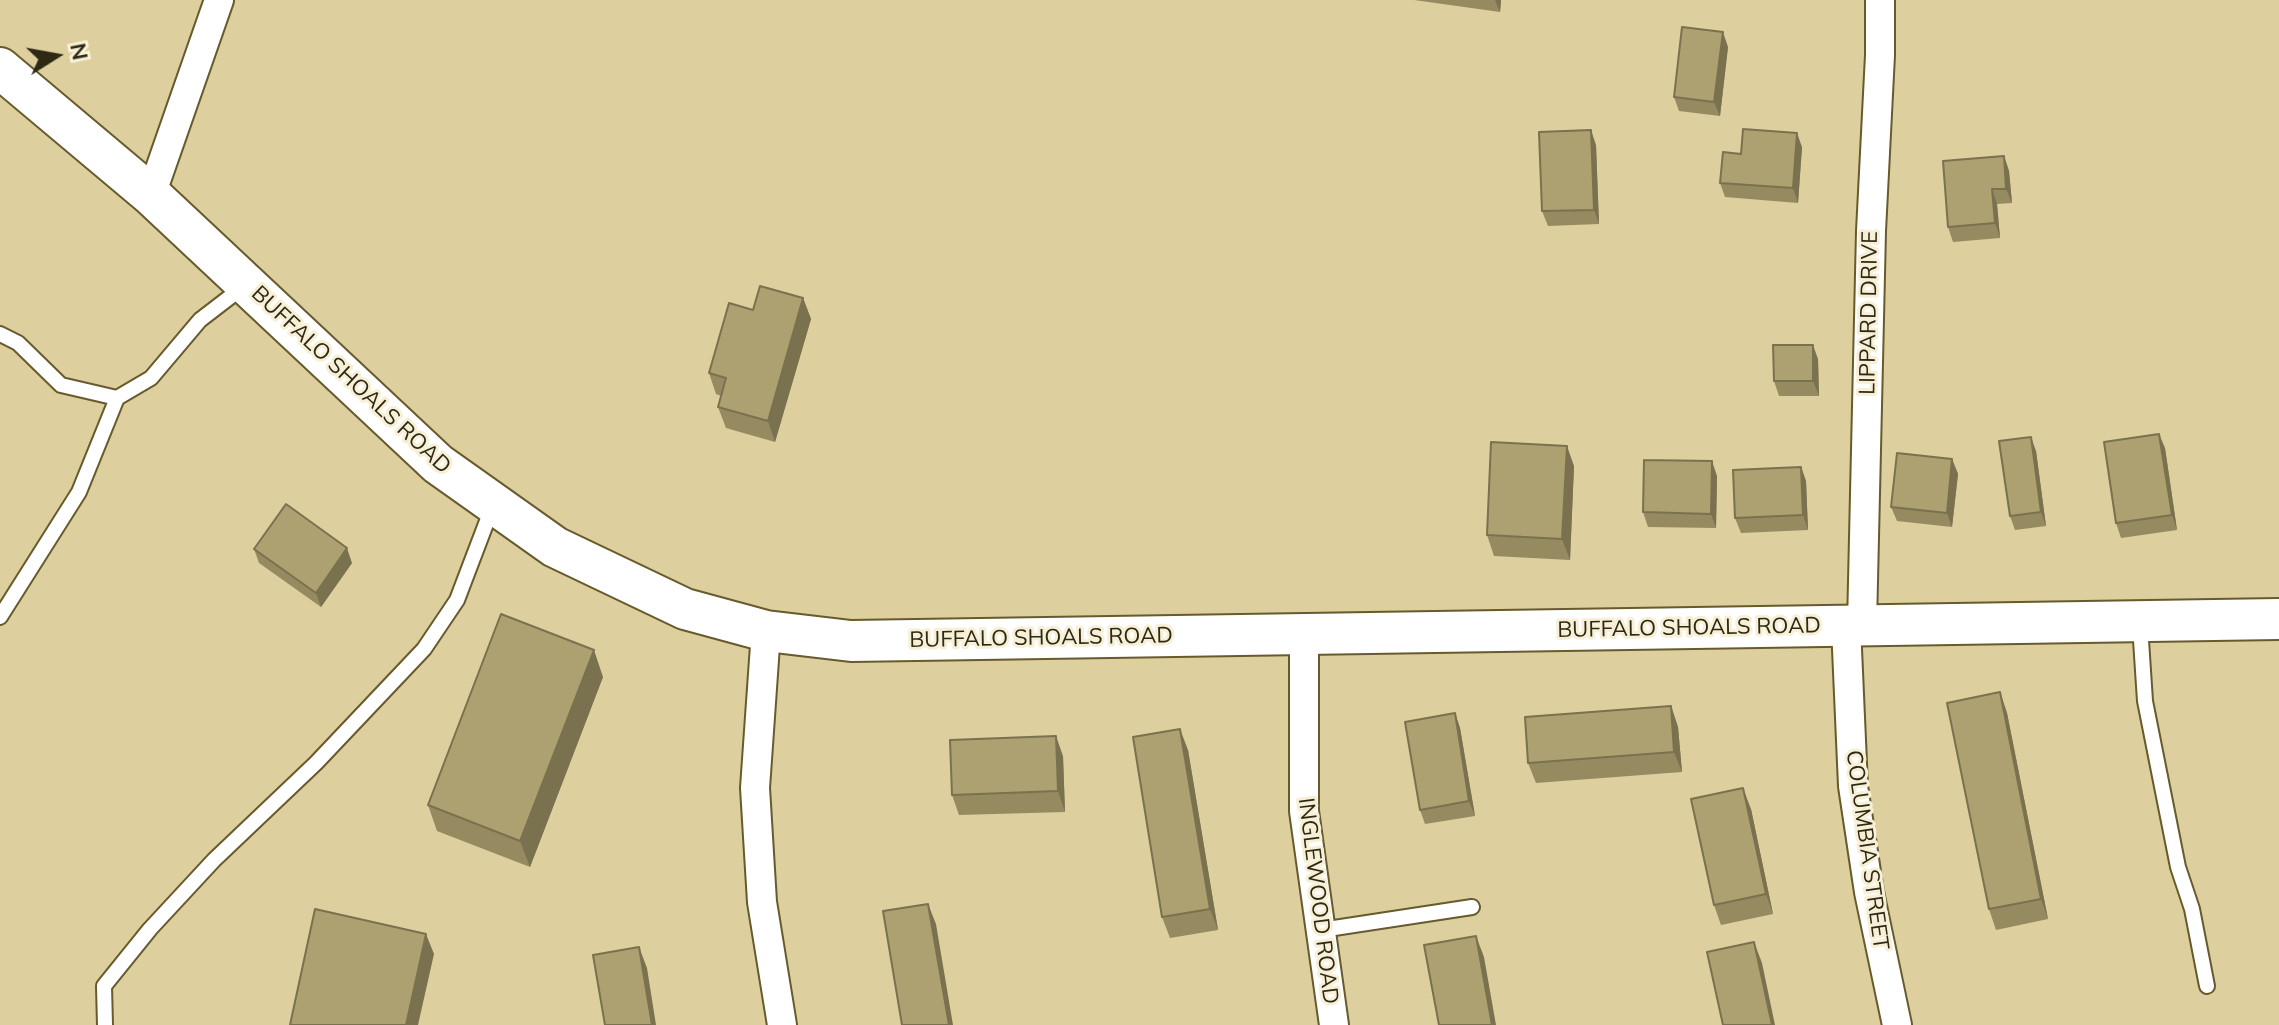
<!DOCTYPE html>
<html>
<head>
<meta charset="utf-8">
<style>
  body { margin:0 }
  #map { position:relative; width:2279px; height:1025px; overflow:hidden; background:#ddcf9e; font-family:Mulish,sans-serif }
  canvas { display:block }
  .north { position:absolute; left:16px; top:16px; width:80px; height:80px; -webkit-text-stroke:6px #f7f0d7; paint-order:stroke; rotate:79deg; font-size:22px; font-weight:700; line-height:32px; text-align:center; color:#2e2915 }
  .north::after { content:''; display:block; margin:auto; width:28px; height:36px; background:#2e2915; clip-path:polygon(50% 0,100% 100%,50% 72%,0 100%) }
</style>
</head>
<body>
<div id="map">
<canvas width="2279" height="1025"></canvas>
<div class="north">N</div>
</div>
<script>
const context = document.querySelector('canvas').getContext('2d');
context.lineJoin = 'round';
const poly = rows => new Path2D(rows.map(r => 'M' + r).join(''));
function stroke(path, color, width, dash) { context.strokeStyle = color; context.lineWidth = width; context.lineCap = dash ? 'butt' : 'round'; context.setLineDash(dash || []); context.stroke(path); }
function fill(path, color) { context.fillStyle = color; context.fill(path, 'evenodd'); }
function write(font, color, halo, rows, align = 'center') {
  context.font = font + ' Mulish,sans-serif'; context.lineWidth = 6; context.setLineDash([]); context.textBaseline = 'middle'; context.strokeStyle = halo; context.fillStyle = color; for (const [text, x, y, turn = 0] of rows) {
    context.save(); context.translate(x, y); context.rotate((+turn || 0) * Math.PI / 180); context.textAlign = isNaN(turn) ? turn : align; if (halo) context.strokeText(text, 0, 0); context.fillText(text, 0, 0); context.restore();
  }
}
const lane = poly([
  [0,334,18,343,61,385,117,398,151,378,200,320,243,287],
  [0,617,79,492,117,398],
  [2140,625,2145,701,2178,867,2192,909,2207,986],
  [1321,930,1472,907],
  [105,1025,104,986,150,929,214,860,316,763,424,649,457,600,492,508]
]);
const street = poly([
  [151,195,219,0],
  [1862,625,1871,231,1880,55,1880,0],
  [1846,626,1853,786,1869,892,1897,1025],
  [766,631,755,788,762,902,782,1025],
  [1304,634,1304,811,1334,1025]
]);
const secondary = poly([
  [0,68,151,195,438,464,555,547,685,609,766,631,851,641,2279,619]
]);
const wall = poly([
  [1414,0,1501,0,1500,12],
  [1728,47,1720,116,1679,111,1674,97],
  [1596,145,1599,224,1548,226,1542,211],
  [1802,147,1798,203,1725,197,1720,183],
  [2004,156,2009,171,2012,203,1997,204,2000,238,1953,242,1948,227],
  [803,298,811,319,775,442,726,428,718,407,721,396,716,394,709,373,753,310],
  [1818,359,1819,396,1779,396,1774,381],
  [2165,448,2177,530,2121,538,2116,523],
  [2036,451,2046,526,2015,530,2010,516],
  [1952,459,1958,474,1952,527,1897,521,1891,507],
  [1574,466,1570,560,1494,556,1487,535],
  [1801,467,1806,481,1808,530,1741,533,1735,518],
  [1717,476,1716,528,1648,527,1643,512],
  [254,549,352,563,321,607,259,563],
  [603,677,530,867,437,831,428,805],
  [2000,692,2007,713,2048,919,1996,930,1989,909],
  [1671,706,1678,727,1682,772,1536,783,1528,763],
  [1455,713,1460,728,1475,816,1425,824,1420,810],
  [1188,750,1218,930,1170,938,1162,917],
  [1063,756,1065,812,959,815,952,795],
  [1751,809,1773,914,1721,925,1714,905]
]);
const shadedWall = poly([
  [1495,0,1501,0,1500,12],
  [1723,32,1728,47,1720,116,1714,102],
  [1591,130,1596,145,1599,224,1594,210],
  [1797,133,1802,147,1798,203,1793,188],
  [2004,156,2009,171,2012,203,2006,189],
  [1992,189,1997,204,2000,238,1995,223],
  [803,298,811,319,775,442,768,421],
  [1813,345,1818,359,1819,396,1813,381],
  [2159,434,2165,448,2177,530,2172,515],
  [2031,437,2036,451,2046,526,2041,512],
  [1567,446,1574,466,1570,560,1562,539],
  [1952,459,1958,474,1952,527,1947,513],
  [1712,461,1717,476,1716,528,1711,514],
  [1801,467,1806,481,1808,530,1803,515],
  [347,548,352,563,321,607,316,593],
  [594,650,603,677,530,867,520,841],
  [2000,692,2007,713,2048,919,2041,899],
  [1671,706,1678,727,1682,772,1674,752],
  [1455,713,1460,728,1475,816,1469,801],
  [1180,729,1188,750,1218,930,1210,909],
  [1056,736,1063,756,1065,812,1058,791],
  [1743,788,1751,809,1773,914,1766,894],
  [928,904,936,924,953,1025,949,1025],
  [426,934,434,954,418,1025,406,1025],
  [1476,936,1484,957,1496,1025,1492,1025],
  [1754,942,1762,963,1775,1025,1772,1025],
  [639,947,647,968,656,1025,652,1025]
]);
const building = poly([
  [1682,27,1723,32,1714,102,1674,97,1682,27],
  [1743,129,1797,133,1793,188,1720,183,1723,152,1741,154,1743,129],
  [1591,130,1594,210,1542,211,1539,132,1591,130],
  [2004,156,2006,189,1992,189,1995,223,1948,227,1943,161,2004,156],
  [760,286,803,298,768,421,718,407,726,378,709,373,729,303,753,310,760,286],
  [1773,345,1813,345,1813,381,1774,381,1773,345],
  [2159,434,2172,515,2116,523,2104,442,2159,434],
  [2031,437,2041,512,2010,516,1999,441,2031,437],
  [1491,442,1567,446,1562,539,1487,535,1491,442],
  [1897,453,1952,459,1947,513,1891,507,1897,453],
  [1644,460,1712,461,1711,514,1643,512,1644,460],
  [1801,467,1803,515,1735,518,1733,470,1801,467],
  [286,504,347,548,316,593,254,549,286,504],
  [501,614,594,650,520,841,428,805,501,614],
  [2000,692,2041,899,1989,909,1947,703,2000,692],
  [1671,706,1674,752,1528,763,1525,717,1671,706],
  [1455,713,1469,801,1420,810,1405,722,1455,713],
  [1180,729,1210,909,1162,917,1133,737,1180,729],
  [1056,736,1058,791,952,795,950,740,1056,736],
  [1743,788,1766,894,1714,905,1691,799,1743,788],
  [928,904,949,1025,902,1025,883,911,928,904],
  [315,909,426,934,406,1025,290,1025,315,909],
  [1476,936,1492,1025,1439,1025,1424,945,1476,936],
  [1754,942,1772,1025,1723,1025,1707,952,1754,942],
  [639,947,652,1025,605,1025,593,955,639,947]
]);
const streetNames = [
  ["LIPPARD DRIVE",1869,313,-89],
  ["BUFFALO SHOALS ROAD",351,380,43],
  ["BUFFALO SHOALS ROAD",1689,628,-1],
  ["BUFFALO SHOALS ROAD",1041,638,-1],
  ["COLUMBIA STREET",1867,850,82],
  ["INGLEWOOD ROAD",1318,901,83]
];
stroke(lane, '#675a2c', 18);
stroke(street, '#675a2c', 32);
stroke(secondary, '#675a2c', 44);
stroke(lane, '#fff', 14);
stroke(street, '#fff', 28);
stroke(secondary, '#fff', 40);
fill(wall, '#968a61');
fill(shadedWall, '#7a714f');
fill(building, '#aea171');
stroke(building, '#7a714f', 2);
write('22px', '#2e2915', '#f7f0d7', streetNames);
</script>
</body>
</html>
